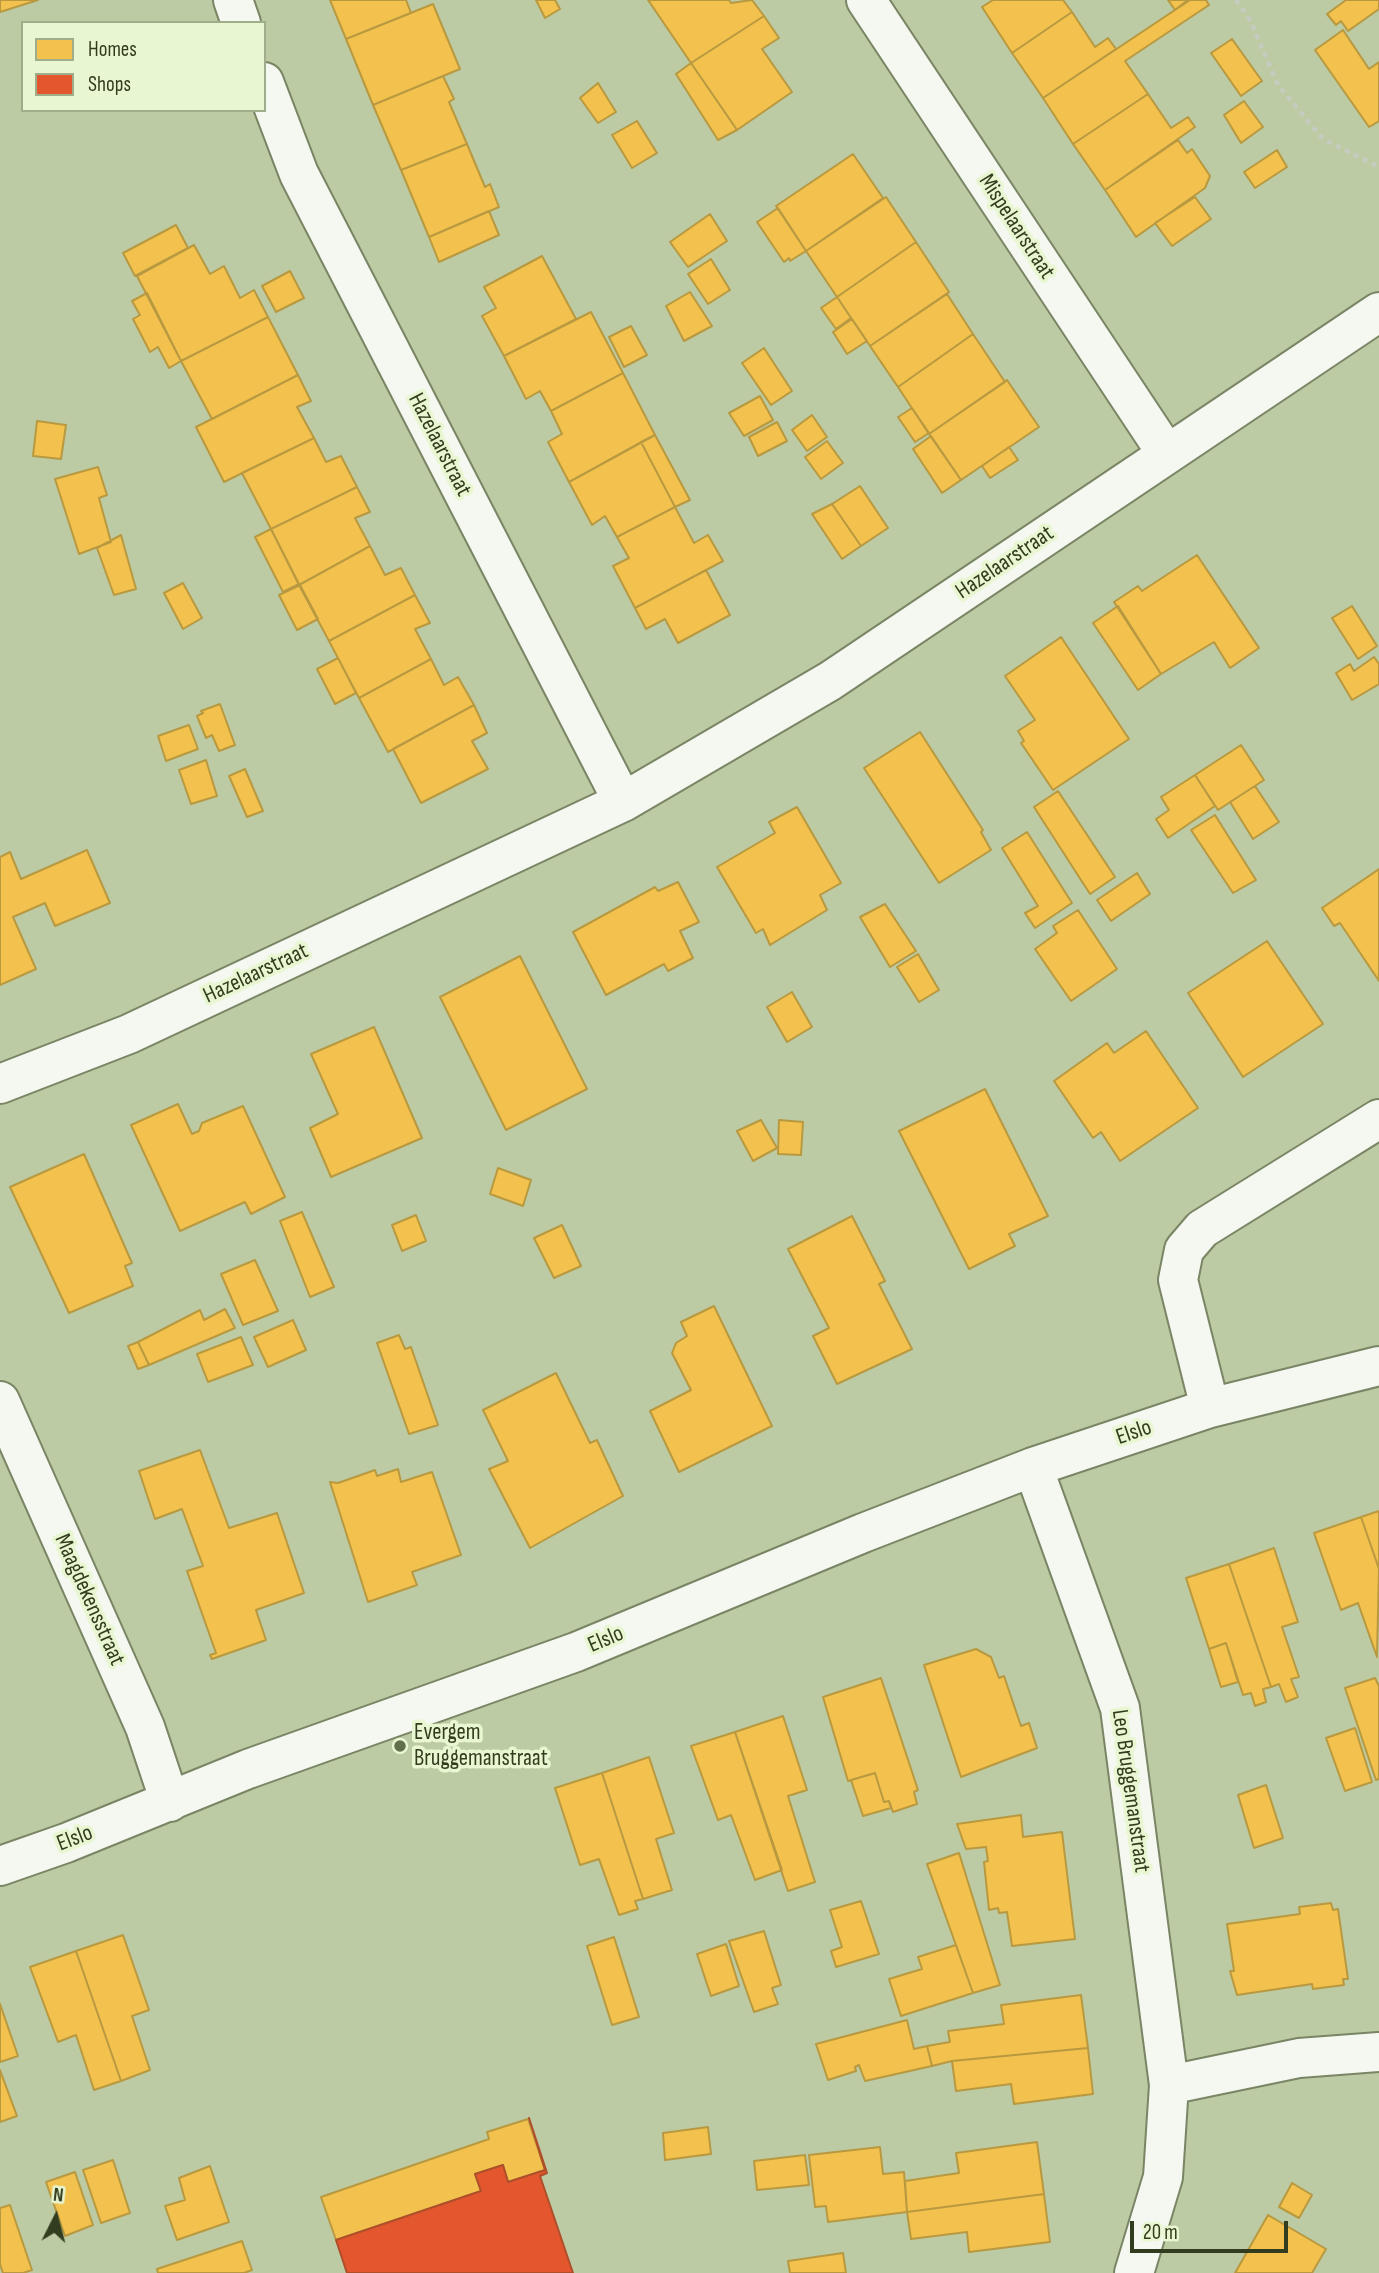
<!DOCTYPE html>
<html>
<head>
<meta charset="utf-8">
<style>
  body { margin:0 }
  #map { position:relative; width:1379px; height:2273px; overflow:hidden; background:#bccba3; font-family:"Sofia Sans Condensed",sans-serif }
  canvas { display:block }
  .legend { position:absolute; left:21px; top:21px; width:245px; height:91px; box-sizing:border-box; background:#e8f7d2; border:2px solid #9fad8a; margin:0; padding:9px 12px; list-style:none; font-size:21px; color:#323d1f }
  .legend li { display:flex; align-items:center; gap:14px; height:35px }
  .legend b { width:35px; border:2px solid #9fad8a }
  .north { position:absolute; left:21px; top:2182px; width:70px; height:70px; -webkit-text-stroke:5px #e8f7d2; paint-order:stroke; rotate:6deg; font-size:19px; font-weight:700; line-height:28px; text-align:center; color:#323d1f }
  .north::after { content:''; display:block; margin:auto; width:24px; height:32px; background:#323d1f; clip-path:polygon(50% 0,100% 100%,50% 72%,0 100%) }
  .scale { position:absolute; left:1130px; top:2221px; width:158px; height:32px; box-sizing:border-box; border:4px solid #323d1f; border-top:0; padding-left:9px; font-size:21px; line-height:24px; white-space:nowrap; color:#323d1f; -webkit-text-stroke:5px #e8f7d2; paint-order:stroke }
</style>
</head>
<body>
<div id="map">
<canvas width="1379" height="2273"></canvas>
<ul class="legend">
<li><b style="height:19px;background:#f2c14e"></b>Homes</li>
<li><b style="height:19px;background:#e4572e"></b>Shops</li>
</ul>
<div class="north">N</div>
<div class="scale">20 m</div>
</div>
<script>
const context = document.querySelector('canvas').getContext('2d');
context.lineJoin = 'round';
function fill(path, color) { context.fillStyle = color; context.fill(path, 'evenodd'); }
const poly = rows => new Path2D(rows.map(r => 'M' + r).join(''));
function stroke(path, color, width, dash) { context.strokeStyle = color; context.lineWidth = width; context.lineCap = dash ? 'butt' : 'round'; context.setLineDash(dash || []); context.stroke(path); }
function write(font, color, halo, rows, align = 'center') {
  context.font = font + ' "Sofia Sans Condensed",sans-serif'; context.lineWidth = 7; context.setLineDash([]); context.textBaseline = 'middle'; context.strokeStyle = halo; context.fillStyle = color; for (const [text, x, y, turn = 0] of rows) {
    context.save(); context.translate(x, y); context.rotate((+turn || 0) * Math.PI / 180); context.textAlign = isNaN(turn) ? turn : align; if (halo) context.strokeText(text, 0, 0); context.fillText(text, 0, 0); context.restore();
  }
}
const homes = poly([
  [0,0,38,0,0,12,0,0],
  [330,0,406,0,411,13,346,39,330,0],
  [536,0,555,0,560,9,545,18,536,0],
  [648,0,729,0,731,3,752,0,764,16,691,63,648,0],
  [993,0,1063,0,1072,12,1012,53,982,7,993,0],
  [1168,0,1188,0,1175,10,1168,0],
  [1190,0,1206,0,1209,5,1125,61,1148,94,1073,144,1043,98,1190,0],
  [1346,0,1379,0,1379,9,1348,31,1341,21,1336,25,1327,14,1346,0],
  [433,4,460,69,373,105,346,39,433,4],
  [1072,12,1095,47,1108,38,1116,49,1043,98,1012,53,1072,12],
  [764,16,779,38,762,49,792,92,737,130,691,63,764,16],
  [1343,30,1369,69,1379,62,1379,121,1369,127,1315,50,1343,30],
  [1232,39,1262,81,1241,96,1211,53,1232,39],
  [691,63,737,130,718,140,676,74,691,63],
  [443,76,454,99,449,102,467,144,401,170,373,105,443,76],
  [598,83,616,112,598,123,580,98,598,83],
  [1148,94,1171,128,1188,117,1195,127,1105,190,1073,144,1148,94],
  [1244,101,1263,127,1241,143,1224,115,1244,101],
  [637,121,657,153,632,168,612,135,637,121],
  [1178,140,1187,153,1192,149,1210,176,1205,188,1136,237,1105,190,1178,140],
  [467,144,485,187,490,184,499,207,429,237,401,170,467,144],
  [1277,150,1287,167,1255,188,1244,172,1277,150],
  [853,154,883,198,806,251,776,206,853,154],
  [886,197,916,242,837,297,806,251,886,197],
  [1195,197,1211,219,1172,246,1155,223,1195,197],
  [778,208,806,251,790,261,789,258,784,262,757,222,778,208],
  [489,211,499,235,439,262,429,237,489,211],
  [710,214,727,241,688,267,670,242,710,214],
  [176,225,188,248,135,276,123,253,176,225],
  [916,242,949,292,870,346,837,297,916,242],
  [194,245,210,274,224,266,240,298,254,290,268,317,181,361,137,276,194,245],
  [542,256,576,319,504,356,482,316,496,308,484,287,542,256],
  [711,259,730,290,708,304,688,274,711,259],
  [290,271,304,298,276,312,262,286,290,271],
  [690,292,712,326,684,341,666,306,690,292],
  [147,293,181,361,169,368,158,347,150,352,133,319,140,315,132,301,147,293],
  [947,294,973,334,898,387,870,346,947,294],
  [837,297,851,318,836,329,821,308,837,297],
  [591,312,623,373,551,411,540,391,526,399,504,356,591,312],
  [268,317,298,375,212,419,181,361,268,317],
  [852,319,867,341,847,354,833,332,852,319],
  [631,326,647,355,624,367,609,337,631,326],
  [973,334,1005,382,929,434,898,387,973,334],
  [764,348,792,391,771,405,742,363,764,348],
  [623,373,655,435,569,482,548,442,562,434,551,411,623,373],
  [298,375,311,401,297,407,314,438,224,482,196,427,298,375],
  [1007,380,1039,427,961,480,929,434,1007,380],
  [760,396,773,420,744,436,729,413,760,396],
  [912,408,929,433,915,442,898,417,912,408],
  [812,415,827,437,807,451,792,430,812,415],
  [37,421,66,425,61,459,33,456,37,421],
  [777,422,787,441,758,456,749,437,777,422],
  [655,435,690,500,675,507,641,442,655,435],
  [931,436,961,480,942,493,913,449,931,436],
  [314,438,326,462,341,456,357,487,271,529,242,473,314,438],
  [827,441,843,463,821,479,805,457,827,441],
  [641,442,675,507,617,537,605,516,592,525,569,482,641,442],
  [1009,447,1018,460,990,478,982,466,1009,447],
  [98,467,107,495,99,498,111,542,79,554,55,479,98,467],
  [860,486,888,528,861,546,832,504,860,486],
  [357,487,370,512,355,518,370,546,299,585,271,529,357,487],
  [832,504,861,546,842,559,812,514,832,504],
  [675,507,694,543,708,535,723,561,635,608,613,566,629,558,617,537,675,507],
  [271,529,299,584,283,592,255,537,271,529],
  [121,535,136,589,114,595,97,548,121,535],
  [370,546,385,575,401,568,415,595,329,641,299,585,370,546],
  [1197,555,1259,648,1230,668,1214,642,1161,674,1114,602,1138,586,1142,591,1197,555],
  [706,570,730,615,678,643,665,619,646,629,635,608,706,570],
  [183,583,202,618,183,629,164,593,183,583],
  [300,585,318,619,297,630,279,595,300,585],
  [415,595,430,623,415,629,431,659,359,698,329,641,415,595],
  [1118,606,1161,674,1138,690,1093,623,1118,606],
  [1352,606,1377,646,1358,659,1332,618,1352,606],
  [1061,637,1129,739,1053,790,1021,743,1024,741,1018,731,1035,720,1005,676,1061,637],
  [1374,657,1379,664,1379,684,1352,700,1336,673,1350,664,1354,671,1374,657],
  [338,658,356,693,335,704,317,669,338,658],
  [431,659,444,685,458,677,474,705,388,752,359,698,431,659],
  [220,704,235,745,219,751,212,735,206,738,197,716,203,713,201,711,220,704],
  [474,705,487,733,472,741,488,769,421,803,393,749,474,705],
  [189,725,198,749,166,761,158,736,189,725],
  [920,732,983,830,981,832,991,850,939,883,864,768,920,732],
  [1241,745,1264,780,1218,810,1195,775,1241,745],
  [206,760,217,796,191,804,179,770,206,760],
  [245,769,263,811,247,817,229,776,245,769],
  [1195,775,1215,806,1168,838,1156,819,1169,810,1161,797,1195,775],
  [1255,786,1279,822,1253,839,1230,802,1255,786],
  [1058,791,1115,877,1090,894,1034,807,1058,791],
  [797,807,841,883,820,895,827,910,770,945,763,929,756,933,717,867,775,833,769,822,797,807],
  [1215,815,1256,880,1233,893,1191,830,1215,815],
  [1027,832,1072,903,1035,928,1025,913,1038,906,1002,848,1027,832],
  [87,850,110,903,55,926,45,903,13,917,36,969,0,985,0,857,10,852,21,879,87,850],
  [1379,869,1379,981,1340,923,1334,926,1322,908,1379,869],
  [1137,873,1150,894,1111,921,1097,900,1137,873],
  [678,882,699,922,680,931,693,958,668,971,664,964,606,995,573,932,655,887,658,891,678,882],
  [885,904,916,951,890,967,860,917,885,904],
  [1078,910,1117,969,1071,1001,1035,949,1057,933,1053,926,1078,910],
  [1267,941,1323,1024,1243,1077,1188,993,1267,941],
  [918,954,939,990,919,1002,897,967,918,954],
  [520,956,587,1089,506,1130,440,997,520,956],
  [792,992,812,1027,787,1042,767,1007,792,992],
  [374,1027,422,1138,331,1177,310,1128,338,1114,311,1054,374,1027],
  [1146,1031,1198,1108,1120,1161,1101,1132,1093,1138,1054,1081,1107,1043,1114,1053,1146,1031],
  [985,1089,1048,1216,1009,1234,1015,1246,969,1269,899,1131,985,1089],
  [178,1104,192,1134,199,1131,202,1123,243,1106,285,1197,251,1214,245,1202,180,1231,131,1125,178,1104],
  [761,1120,777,1148,753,1161,737,1131,761,1120],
  [779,1120,803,1122,801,1155,778,1154,779,1120],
  [84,1154,132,1263,125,1266,133,1286,69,1313,10,1187,84,1154],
  [498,1168,531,1180,523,1206,490,1194,498,1168],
  [302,1212,334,1287,310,1297,280,1221,302,1212],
  [416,1215,426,1241,402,1251,392,1225,416,1215],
  [852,1216,885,1281,879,1284,912,1349,837,1384,813,1336,829,1328,788,1249,852,1216],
  [562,1225,581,1266,554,1278,534,1238,562,1225],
  [255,1260,278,1311,243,1325,221,1274,255,1260],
  [714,1306,772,1426,679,1472,650,1411,691,1390,672,1353,676,1343,687,1336,681,1322,714,1306],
  [225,1309,235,1328,149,1365,138,1342,200,1310,204,1320,225,1309],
  [293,1320,306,1350,268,1367,254,1337,293,1320],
  [399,1335,405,1349,411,1347,438,1425,409,1434,377,1343,399,1335],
  [241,1337,253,1365,208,1382,197,1354,241,1337],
  [138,1342,149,1365,138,1369,128,1346,138,1342],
  [556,1373,590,1443,597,1440,623,1496,530,1548,489,1469,508,1461,483,1410,556,1373],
  [200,1450,229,1528,277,1513,304,1593,256,1610,266,1640,212,1659,210,1655,216,1653,187,1571,203,1566,182,1509,155,1519,139,1471,200,1450],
  [398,1469,401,1482,432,1472,461,1555,412,1572,417,1585,368,1602,330,1482,338,1483,375,1470,377,1476,398,1469],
  [1379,1511,1379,1569,1361,1517,1379,1511],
  [1361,1517,1379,1569,1377,1657,1358,1603,1341,1610,1314,1533,1361,1517],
  [1274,1548,1298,1622,1282,1627,1299,1677,1291,1679,1298,1697,1286,1702,1279,1684,1271,1687,1229,1564,1274,1548],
  [1229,1564,1271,1687,1263,1689,1266,1702,1255,1706,1251,1693,1243,1695,1226,1643,1209,1649,1186,1578,1229,1564],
  [1226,1643,1238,1682,1221,1687,1209,1649,1226,1643],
  [976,1649,991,1657,999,1678,1004,1676,1021,1726,1029,1723,1037,1748,961,1777,924,1665,976,1649],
  [881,1678,918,1790,914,1792,917,1804,893,1812,889,1801,884,1802,875,1773,848,1781,823,1697,881,1678],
  [1375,1678,1379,1686,1379,1779,1376,1780,1345,1688,1375,1678],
  [783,1716,807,1790,788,1796,815,1882,788,1891,735,1732,783,1716],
  [1355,1728,1372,1782,1345,1791,1326,1738,1355,1728],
  [735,1732,782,1870,755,1880,731,1815,718,1820,691,1746,735,1732],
  [649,1757,674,1833,656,1839,672,1890,643,1899,602,1773,649,1757],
  [602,1773,643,1899,635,1901,638,1909,619,1915,599,1859,580,1865,555,1788,602,1773],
  [875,1773,884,1802,889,1801,891,1808,863,1816,851,1780,875,1773],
  [1266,1785,1283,1838,1254,1848,1238,1795,1266,1785],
  [1021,1815,1023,1837,1062,1832,1075,1939,1012,1946,1007,1912,999,1913,998,1908,989,1910,984,1862,988,1861,986,1847,966,1849,957,1824,1021,1815],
  [959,1853,1000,1985,973,1993,927,1864,959,1853],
  [861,1901,879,1954,836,1967,831,1951,842,1947,830,1910,861,1901],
  [1331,1903,1333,1910,1338,1909,1348,1979,1343,1979,1344,1985,1313,1989,1312,1984,1237,1995,1230,1971,1234,1971,1227,1924,1300,1914,1299,1907,1331,1903],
  [764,1931,781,1985,772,1988,778,2004,754,2012,729,1941,764,1931],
  [123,1935,149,2010,132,2016,150,2070,121,2081,76,1951,123,1935],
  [614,1937,639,2017,612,2025,587,1946,614,1937],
  [726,1944,739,1986,711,1996,697,1954,726,1944],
  [956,1945,973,1993,901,2016,889,1979,922,1969,918,1957,956,1945],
  [76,1951,121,2081,94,2090,76,2035,58,2042,30,1967,76,1951],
  [1081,1995,1088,2048,952,2061,932,2066,927,2046,950,2042,948,2031,1004,2024,1001,2005,1081,1995],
  [0,2004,18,2056,0,2062,0,2004],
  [907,2020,914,2049,927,2046,932,2066,865,2081,859,2065,855,2067,856,2071,828,2080,816,2044,907,2020],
  [1088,2048,1093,2094,1014,2104,1011,2084,956,2091,952,2061,1088,2048],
  [0,2070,17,2116,0,2122,0,2070],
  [528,2119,545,2170,508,2182,503,2165,475,2174,481,2191,336,2240,321,2197,489,2139,487,2132,528,2119],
  [708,2127,711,2154,665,2160,663,2133,708,2127],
  [1037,2142,1044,2194,907,2212,905,2181,959,2173,956,2153,1037,2142],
  [880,2147,883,2174,904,2172,907,2212,828,2222,826,2206,815,2207,809,2155,880,2147],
  [805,2155,809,2185,757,2190,754,2161,805,2155],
  [113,2160,130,2213,101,2223,83,2170,113,2160],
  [210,2166,229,2222,177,2240,165,2206,185,2200,179,2178,210,2166],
  [75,2172,93,2225,65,2236,46,2182,75,2172],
  [1292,2183,1312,2195,1299,2218,1279,2207,1292,2183],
  [1044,2194,1050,2242,969,2252,967,2232,911,2239,907,2212,1044,2194],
  [10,2205,32,2270,23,2273,3,2273,0,2264,0,2208,10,2205],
  [1268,2215,1326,2249,1312,2273,1235,2273,1268,2215],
  [242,2241,252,2270,244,2273,158,2273,157,2269,242,2241],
  [843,2253,846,2273,790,2273,788,2261,843,2253]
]);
const shops = poly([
  [529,2118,547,2173,540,2176,573,2273,347,2273,336,2240,481,2191,475,2174,503,2165,508,2182,545,2170,529,2118]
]);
const path = poly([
  [1236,0,1250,20,1278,85,1323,139,1375,165,1379,170]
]);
const minor = poly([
  [233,0,241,23],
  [866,0,1167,454],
  [264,82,299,174,623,802],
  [0,1084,129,1034,623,802,830,681,1379,312],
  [0,1401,145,1727,170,1802],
  [1210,1408,1178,1280,1184,1250,1202,1229,1379,1119],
  [1033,1467,1120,1708,1169,2085,1163,2177,1134,2273],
  [0,1866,66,1843,248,1769,576,1652,863,1533,1033,1467,1210,1408,1379,1366],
  [1169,2085,1299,2058,1379,2052]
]);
const markers = [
  [400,1746,7,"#626f4d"]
];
const streetNames = [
  ["Mispelaarstraat",1016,227,57],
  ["Hazelaarstraat",439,445,63],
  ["Hazelaarstraat",1005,563,-34],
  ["Hazelaarstraat",256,974,-25],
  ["Elslo",1134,1433,-19],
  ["Maagdekensstraat",89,1600,66],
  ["Elslo",606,1640,-23],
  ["Leo Bruggemanstraat",1130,1791,82],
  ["Elslo",75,1839,-21]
];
const poiNames = [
  ["Evergem",414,1733],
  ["Bruggemanstraat",414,1759]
];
fill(homes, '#f2c14e');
stroke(homes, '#b89940', 2);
fill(shops, '#e4572e');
stroke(shops, '#af4f2a', 2);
stroke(minor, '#798564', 42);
stroke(path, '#c6cbbf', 4.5, [5, 5]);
stroke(minor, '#f5f7f1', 38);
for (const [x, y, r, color] of markers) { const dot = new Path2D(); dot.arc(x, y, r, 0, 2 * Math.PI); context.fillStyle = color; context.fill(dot); stroke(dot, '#e8f7d2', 2.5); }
write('23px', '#323d1f', '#e8f7d2', streetNames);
write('23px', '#323d1f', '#e8f7d2', poiNames, 'left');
</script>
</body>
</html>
